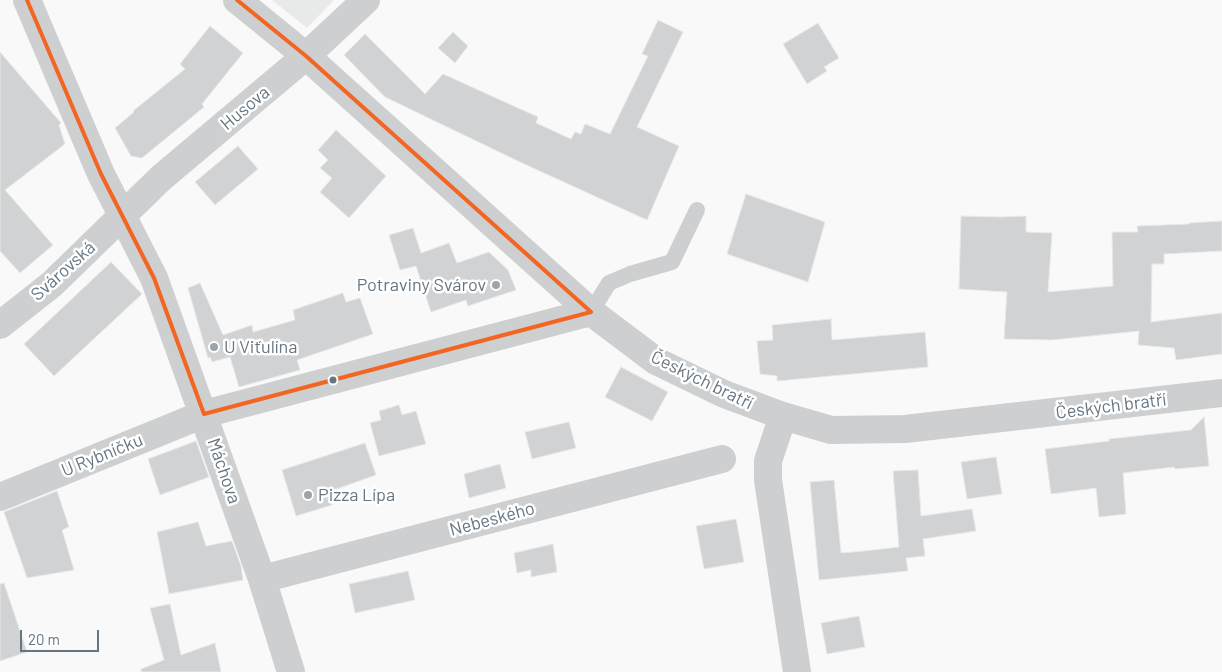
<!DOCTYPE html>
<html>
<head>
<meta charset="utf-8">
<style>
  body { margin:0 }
  #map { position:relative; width:1222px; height:672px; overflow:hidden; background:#f9f9f9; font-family:Barlow,sans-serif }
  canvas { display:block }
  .scale { position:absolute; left:20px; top:630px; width:79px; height:22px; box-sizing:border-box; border:2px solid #657683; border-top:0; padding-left:6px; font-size:15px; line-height:18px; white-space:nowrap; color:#657683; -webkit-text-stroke:4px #fff; paint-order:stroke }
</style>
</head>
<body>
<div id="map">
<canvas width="1222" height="672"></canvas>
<div class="scale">20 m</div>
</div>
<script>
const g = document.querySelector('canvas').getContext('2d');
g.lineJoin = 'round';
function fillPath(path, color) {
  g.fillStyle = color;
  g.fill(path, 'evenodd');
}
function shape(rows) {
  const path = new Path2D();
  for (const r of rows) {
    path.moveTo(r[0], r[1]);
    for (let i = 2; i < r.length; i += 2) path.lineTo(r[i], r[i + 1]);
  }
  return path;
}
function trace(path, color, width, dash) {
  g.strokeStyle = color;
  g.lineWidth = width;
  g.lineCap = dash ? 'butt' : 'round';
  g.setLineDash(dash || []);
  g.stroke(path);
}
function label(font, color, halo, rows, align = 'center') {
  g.font = font + ' Barlow,sans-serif';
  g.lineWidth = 5;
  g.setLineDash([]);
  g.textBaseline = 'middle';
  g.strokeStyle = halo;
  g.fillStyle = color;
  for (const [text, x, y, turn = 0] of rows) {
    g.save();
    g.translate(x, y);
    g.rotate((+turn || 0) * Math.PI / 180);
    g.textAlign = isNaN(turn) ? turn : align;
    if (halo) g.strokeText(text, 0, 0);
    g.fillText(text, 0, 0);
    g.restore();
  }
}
fillPath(shape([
  [272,0,334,0,307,28]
]), '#e8e9e9');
const building = shape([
  [658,20,683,32,637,127,679,146,647,220,520,162,385,97,344,55,365,34,425,94,443,74,538,117,536,123,571,139,575,132,581,134,585,124,610,134,648,56,642,54,658,20],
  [818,23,839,58,824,67,827,71,807,84,783,44,818,23],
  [210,26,243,53,202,104,204,107,142,158,131,156,115,128,134,112,133,111,185,69,180,64,210,26],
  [453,32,468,46,455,63,438,48,453,32],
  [0,52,61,123,59,125,65,144,5,190,53,245,20,273,0,251,0,52],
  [336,130,386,176,349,218,320,192,332,178,320,168,328,160,318,150,336,130],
  [238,146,258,169,215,205,195,182,238,146],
  [746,194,825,222,808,282,727,254,746,194],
  [961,216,1000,217,1026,216,1026,232,1052,233,1048,292,1113,286,1112,232,1138,232,1137,226,1189,224,1189,223,1222,221,1222,251,1164,254,1164,264,1152,264,1151,322,1222,313,1222,354,1176,360,1174,348,1138,345,1139,331,1052,340,1004,339,1007,292,959,289,961,216],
  [413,228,421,253,449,243,457,263,489,252,508,270,516,290,468,306,466,300,431,312,416,266,400,270,389,235,413,228],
  [111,262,142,294,54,376,24,344,111,262],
  [200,283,223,335,252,325,253,332,295,320,293,310,343,293,346,302,360,298,373,334,297,360,300,370,239,387,230,357,212,362,210,357,208,358,188,288,200,283],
  [831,319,832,340,925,332,928,367,777,381,777,376,760,374,757,341,773,340,772,325,831,319],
  [621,367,668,392,652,421,605,397,621,367],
  [399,405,402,415,416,411,426,444,379,456,370,423,381,420,379,411,399,405],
  [1204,417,1209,466,1175,469,1174,467,1123,473,1126,514,1099,517,1096,488,1051,494,1045,449,1109,441,1109,439,1191,430,1204,417],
  [569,422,576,448,532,459,525,432,569,422],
  [196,441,209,477,160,495,148,459,196,441],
  [365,443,376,475,328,492,332,505,296,516,282,470,365,443],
  [996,457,1002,494,967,499,961,462,996,457],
  [500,464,506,488,469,498,464,474,500,464],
  [918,470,921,516,972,509,976,531,923,539,925,556,906,558,908,571,819,580,810,482,834,480,841,553,864,551,899,547,893,471,918,470],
  [57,491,69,527,62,530,74,570,27,578,4,512,57,491],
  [736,519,744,562,704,569,696,526,736,519],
  [198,522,206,546,232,541,241,566,243,580,169,594,157,532,198,522],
  [553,544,557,572,531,577,531,570,517,573,514,553,553,544],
  [408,571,415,600,355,613,349,584,408,571],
  [4,583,27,652,0,661,0,584,4,583],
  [170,604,181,655,215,643,221,672,141,672,141,669,164,660,150,608,170,604],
  [859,616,865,647,827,654,821,623,859,616]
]);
fillPath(building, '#d0d2d3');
trace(building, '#e8e8e8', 1);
trace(shape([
  [591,312,609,283,630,274,672,262,697,210]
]), '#cecfd0', 16);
trace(shape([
  [27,0,101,174,154,278,262,579,291,672],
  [237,0,306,56,591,312,656,361,724,394,783,416,831,430,905,429,1222,393],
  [0,325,52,284,161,178,306,56,366,0],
  [783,416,768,461,768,480,797,672],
  [0,497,204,414,591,312],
  [262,579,722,459]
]), '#cecfd0', 28);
trace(shape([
  [27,0,101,174,154,278,204,414,591,312],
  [237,0,306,56,591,312]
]), '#f26522', 4);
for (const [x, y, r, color] of [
  [496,285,5,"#99a4ac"],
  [214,347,5,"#99a4ac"],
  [333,380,4.5,"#657683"],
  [308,495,5,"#99a4ac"]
]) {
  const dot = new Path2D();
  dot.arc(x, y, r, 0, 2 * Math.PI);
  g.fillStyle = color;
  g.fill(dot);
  trace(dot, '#fff', 2);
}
label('18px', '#657683', '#fff', [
  ["Husova",245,108,-40],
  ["Svárovská",63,271,-42],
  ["Českých bratří",702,380,26],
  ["Českých bratří",1111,406,-7],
  ["U Rybníčku",102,455,-22],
  ["Máchova",224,471,71],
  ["Nebeského",492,519,-15]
]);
label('18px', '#657683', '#fff', [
  ["Potraviny Svárov",486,285,"right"],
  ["U Viťulína",224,347],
  ["Pizza Lípa",318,495]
], 'left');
</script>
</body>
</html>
